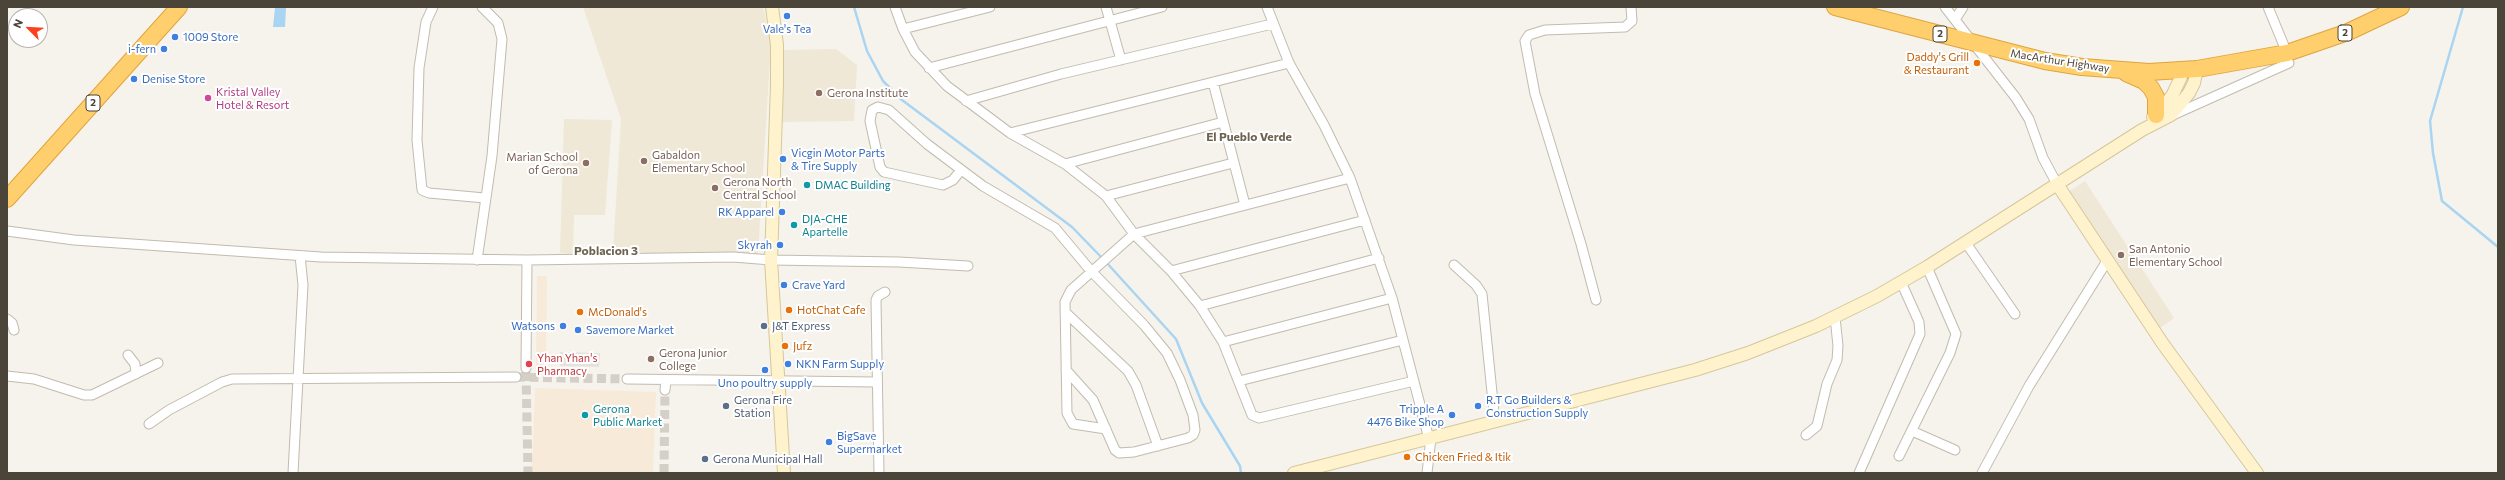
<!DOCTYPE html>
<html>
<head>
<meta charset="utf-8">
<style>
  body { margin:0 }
  #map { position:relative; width:2505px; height:480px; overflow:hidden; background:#f6f3ec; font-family:Commissioner,sans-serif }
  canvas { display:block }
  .frame { position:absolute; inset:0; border:8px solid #4b4439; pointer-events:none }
  .north { position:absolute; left:8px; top:8px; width:40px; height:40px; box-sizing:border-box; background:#fff; border:1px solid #b7b4b0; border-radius:50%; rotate:294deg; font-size:11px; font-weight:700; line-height:16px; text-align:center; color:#4b4439 }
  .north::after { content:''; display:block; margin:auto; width:14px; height:18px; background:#fc3f1d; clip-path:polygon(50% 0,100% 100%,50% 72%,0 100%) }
</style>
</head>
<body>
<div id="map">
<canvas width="2505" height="480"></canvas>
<div class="frame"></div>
<div class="north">N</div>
</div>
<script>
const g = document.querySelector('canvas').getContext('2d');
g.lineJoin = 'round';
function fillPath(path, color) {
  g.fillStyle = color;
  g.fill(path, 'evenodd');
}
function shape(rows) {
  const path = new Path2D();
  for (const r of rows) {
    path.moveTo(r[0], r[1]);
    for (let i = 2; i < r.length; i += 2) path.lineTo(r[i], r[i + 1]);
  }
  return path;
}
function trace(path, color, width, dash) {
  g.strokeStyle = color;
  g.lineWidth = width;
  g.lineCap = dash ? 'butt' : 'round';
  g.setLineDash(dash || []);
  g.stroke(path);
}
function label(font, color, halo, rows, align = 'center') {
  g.font = font + ' Commissioner,sans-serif';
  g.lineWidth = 4;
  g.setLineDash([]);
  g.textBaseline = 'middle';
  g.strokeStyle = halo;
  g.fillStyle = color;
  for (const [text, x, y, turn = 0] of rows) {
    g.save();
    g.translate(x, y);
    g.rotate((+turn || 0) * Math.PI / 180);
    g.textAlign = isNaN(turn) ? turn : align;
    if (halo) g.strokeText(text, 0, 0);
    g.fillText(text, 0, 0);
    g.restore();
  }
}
fillPath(shape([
  [537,276,547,276,546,366,536,366],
  [535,388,656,392,653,473,532,473]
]), '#f7ead8');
fillPath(shape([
  [583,7,763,7,771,43,758,254,664,254,613,251,621,119],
  [836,49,857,65,854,121,783,122,783,50],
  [564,119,612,120,605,215,574,215,573,254,560,253],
  [2085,181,2174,318,2156,331,2068,192]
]), '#efe8d6');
fillPath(shape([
  [560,352,600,353,599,367,560,366]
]), '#e5e3e0');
fillPath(shape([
  [275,8,286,8,285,27,273,27]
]), '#a9d4f2');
trace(shape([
  [854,7,867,51,883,81,902,100,1072,227,1103,259],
  [2463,7,2430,121,2433,153,2442,201,2498,247],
  [1106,262,1176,339,1202,403,1240,466,1241,473]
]), '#a9d4f2', 2.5);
trace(shape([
  [526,372,528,473],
  [516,377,627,379],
  [664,473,665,390]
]), '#d4d0c8', 9, [9, 4.5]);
const street = shape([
  [433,7,426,22,419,68,417,140,422,190,429,193,485,198],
  [895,7,903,29,915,52,947,86,1010,133,1065,164,1106,196,1134,234,1171,271,1200,306,1223,342,1252,415,1259,418,1414,381],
  [1106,7,1121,60],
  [1267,7,1289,63,1324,125,1350,178,1392,298,1429,439],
  [1945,7,2016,98,2029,119,2043,158,2057,184],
  [2268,7,2287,53],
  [1956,18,1963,7],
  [903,29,990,7],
  [929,68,1162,7],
  [1213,82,1245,205],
  [966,101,1061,74,1272,24],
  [2173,115,2289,63],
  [1010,133,1289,63],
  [1065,164,1223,122],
  [961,170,953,180,943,185,884,172,880,167,870,121,872,110,878,107,889,110,927,144,983,186,1055,228,1091,271,1144,325,1167,353,1180,380,1193,415,1195,430,1193,435,1188,438,1134,452,1119,453,1115,450,1093,400,1066,370],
  [1106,196,1233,163],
  [7,231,74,240,321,257,527,260,733,257,771,260,899,262,968,266],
  [1966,243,2015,314],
  [477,260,492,156,502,39,498,23,482,7],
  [1454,265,1476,285,1482,294,1495,422],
  [1171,271,1365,220],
  [1596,300,1581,244,1535,94,1525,41,1529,35,1545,30,1625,27,1632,21,1631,7],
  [1200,306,1379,258],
  [1065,312,1128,371,1136,385,1158,446],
  [7,319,12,323,14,330],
  [1223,342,1392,298],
  [128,355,135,364,136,374],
  [526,368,527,260],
  [7,376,34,379,84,395,92,395,158,363],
  [627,379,876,382],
  [1239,381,1403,340],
  [665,390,666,380],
  [149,424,169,410,222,382,232,379,516,377],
  [1106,429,1073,424,1067,413,1065,302,1071,290,1134,234,1350,178],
  [1912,431,1955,450],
  [1806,435,1817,426,1827,384,1837,360,1838,346,1835,317],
  [1899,456,1950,353,1956,334,1927,267],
  [293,473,303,285,300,256],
  [879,473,876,300,878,296,885,292],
  [1427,473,1431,438],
  [1859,473,1920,334,1919,322,1901,282],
  [1982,473,2029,386,2107,261]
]);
const secondary = shape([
  [772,7,777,45,777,84,771,260,784,473],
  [2153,117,2172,96,2181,77,2180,71],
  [2057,184,2163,344,2257,473],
  [1294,473,1695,370,1748,353,1816,326,1877,296,1927,267,2142,130,2171,115,2189,93,2194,83,2197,69]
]);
const highway = shape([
  [1835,7,2045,61,2082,67,2149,72,2197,69,2287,53,2348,32,2401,7],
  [2126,73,2144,81,2151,88,2156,97,2156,115],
  [7,199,179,7]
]);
trace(street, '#c2bbae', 11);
trace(secondary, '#d6c79b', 14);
trace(highway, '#e0a43c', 18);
trace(street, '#fff', 9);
trace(secondary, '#fff3cd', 12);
trace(highway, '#ffcf6e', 16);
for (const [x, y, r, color] of [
  [787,16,4,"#3f7fe0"],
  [175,37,4,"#3f7fe0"],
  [164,49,4,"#3f7fe0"],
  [1977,63,4,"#e8710a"],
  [134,79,4,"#3f7fe0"],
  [819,93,4,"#8d6e63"],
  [208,98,4,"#d1479c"],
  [783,159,4,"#3f7fe0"],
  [644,161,4,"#8d6e63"],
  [586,163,4,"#8d6e63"],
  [807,185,4,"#0f9aa8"],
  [715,188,4,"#8d6e63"],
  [782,212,4,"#3f7fe0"],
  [794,225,4,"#0f9aa8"],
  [780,245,4,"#3f7fe0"],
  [2121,255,4,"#8d6e63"],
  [784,285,4,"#3f7fe0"],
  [789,310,4,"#e8710a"],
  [580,312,4,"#e8710a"],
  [563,326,4,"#3f7fe0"],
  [764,326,4,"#5c6f8a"],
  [578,330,4,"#3f7fe0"],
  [785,346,4,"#e8710a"],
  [651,359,4,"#8d6e63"],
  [529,364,4,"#e0444e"],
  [788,364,4,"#3f7fe0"],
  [765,370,4,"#3f7fe0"],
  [726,406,4,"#5c6f8a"],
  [1478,406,4,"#3f7fe0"],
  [585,415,4,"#0f9aa8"],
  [1452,415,4,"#3f7fe0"],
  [829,442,4,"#3f7fe0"],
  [1407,457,4,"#e8710a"],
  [705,459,4,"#5c6f8a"]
]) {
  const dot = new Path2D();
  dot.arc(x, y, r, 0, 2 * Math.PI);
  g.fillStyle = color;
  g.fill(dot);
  trace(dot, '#fff', 1.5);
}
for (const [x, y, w] of [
  [2345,33,14],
  [1940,34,14],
  [93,103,14]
]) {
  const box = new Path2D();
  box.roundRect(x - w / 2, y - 8, w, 16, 3);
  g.fillStyle = '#fff';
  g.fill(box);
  trace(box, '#4b4439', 1);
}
label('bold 10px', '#4b4439', null, [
  ["2",2345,33],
  ["2",1940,34],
  ["2",93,103]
]);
label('11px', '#366cbe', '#fff', [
  ["Vale's Tea",787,29,"center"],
  ["1009 Store",183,37],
  ["i-fern",156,49,"right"],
  ["Denise Store",142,79],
  ["Vicgin Motor Parts",791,153],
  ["& Tire Supply",791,166],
  ["RK Apparel",774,212,"right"],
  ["Skyrah",772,245,"right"],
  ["Crave Yard",792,285],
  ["Watsons",555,326,"right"],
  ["Savemore Market",586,330],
  ["NKN Farm Supply",796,364],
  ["Uno poultry supply",765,383,"center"],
  ["R.T Go Builders &",1486,400],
  ["Construction Supply",1486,413],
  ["Tripple A",1444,409,"right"],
  ["4476 Bike Shop",1444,422,"right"],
  ["BigSave",837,436],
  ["Supermarket",837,449]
], 'left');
label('11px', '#c56008', '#fff', [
  ["Daddy's Grill",1969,57,"right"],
  ["& Restaurant",1969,70,"right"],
  ["HotChat Cafe",797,310],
  ["McDonald's",588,312],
  ["Jufz",793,346],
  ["Chicken Fried & Itik",1415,457]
], 'left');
label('11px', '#4b4439', '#fff', [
  ["MacArthur Highway",2060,61,9]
]);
label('11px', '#b23c85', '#fff', [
  ["Kristal Valley",216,92],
  ["Hotel & Resort",216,105]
], 'left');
label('11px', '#785e54', '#fff', [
  ["Gerona Institute",827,93],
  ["Gabaldon",652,155],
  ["Elementary School",652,168],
  ["Marian School",578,157,"right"],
  ["of Gerona",578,170,"right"],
  ["Gerona North",723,182],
  ["Central School",723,195],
  ["San Antonio",2129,249],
  ["Elementary School",2129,262],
  ["Gerona Junior",659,353],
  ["College",659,366]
], 'left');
label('11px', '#0d838f', '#fff', [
  ["DMAC Building",815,185],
  ["DJA-CHE",802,219],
  ["Apartelle",802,232],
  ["Gerona",593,409],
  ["Public Market",593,422]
], 'left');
label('11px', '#4e5e75', '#fff', [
  ["J&T Express",772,326],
  ["Gerona Fire",734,400],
  ["Station",734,413],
  ["Gerona Municipal Hall",713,459]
], 'left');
label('11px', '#be3a42', '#fff', [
  ["Yhan Yhan's",537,358],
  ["Pharmacy",537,371]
], 'left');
label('bold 12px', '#6e6250', '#fff', [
  ["El Pueblo Verde",1249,137],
  ["Poblacion 3",606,251]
]);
</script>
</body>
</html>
